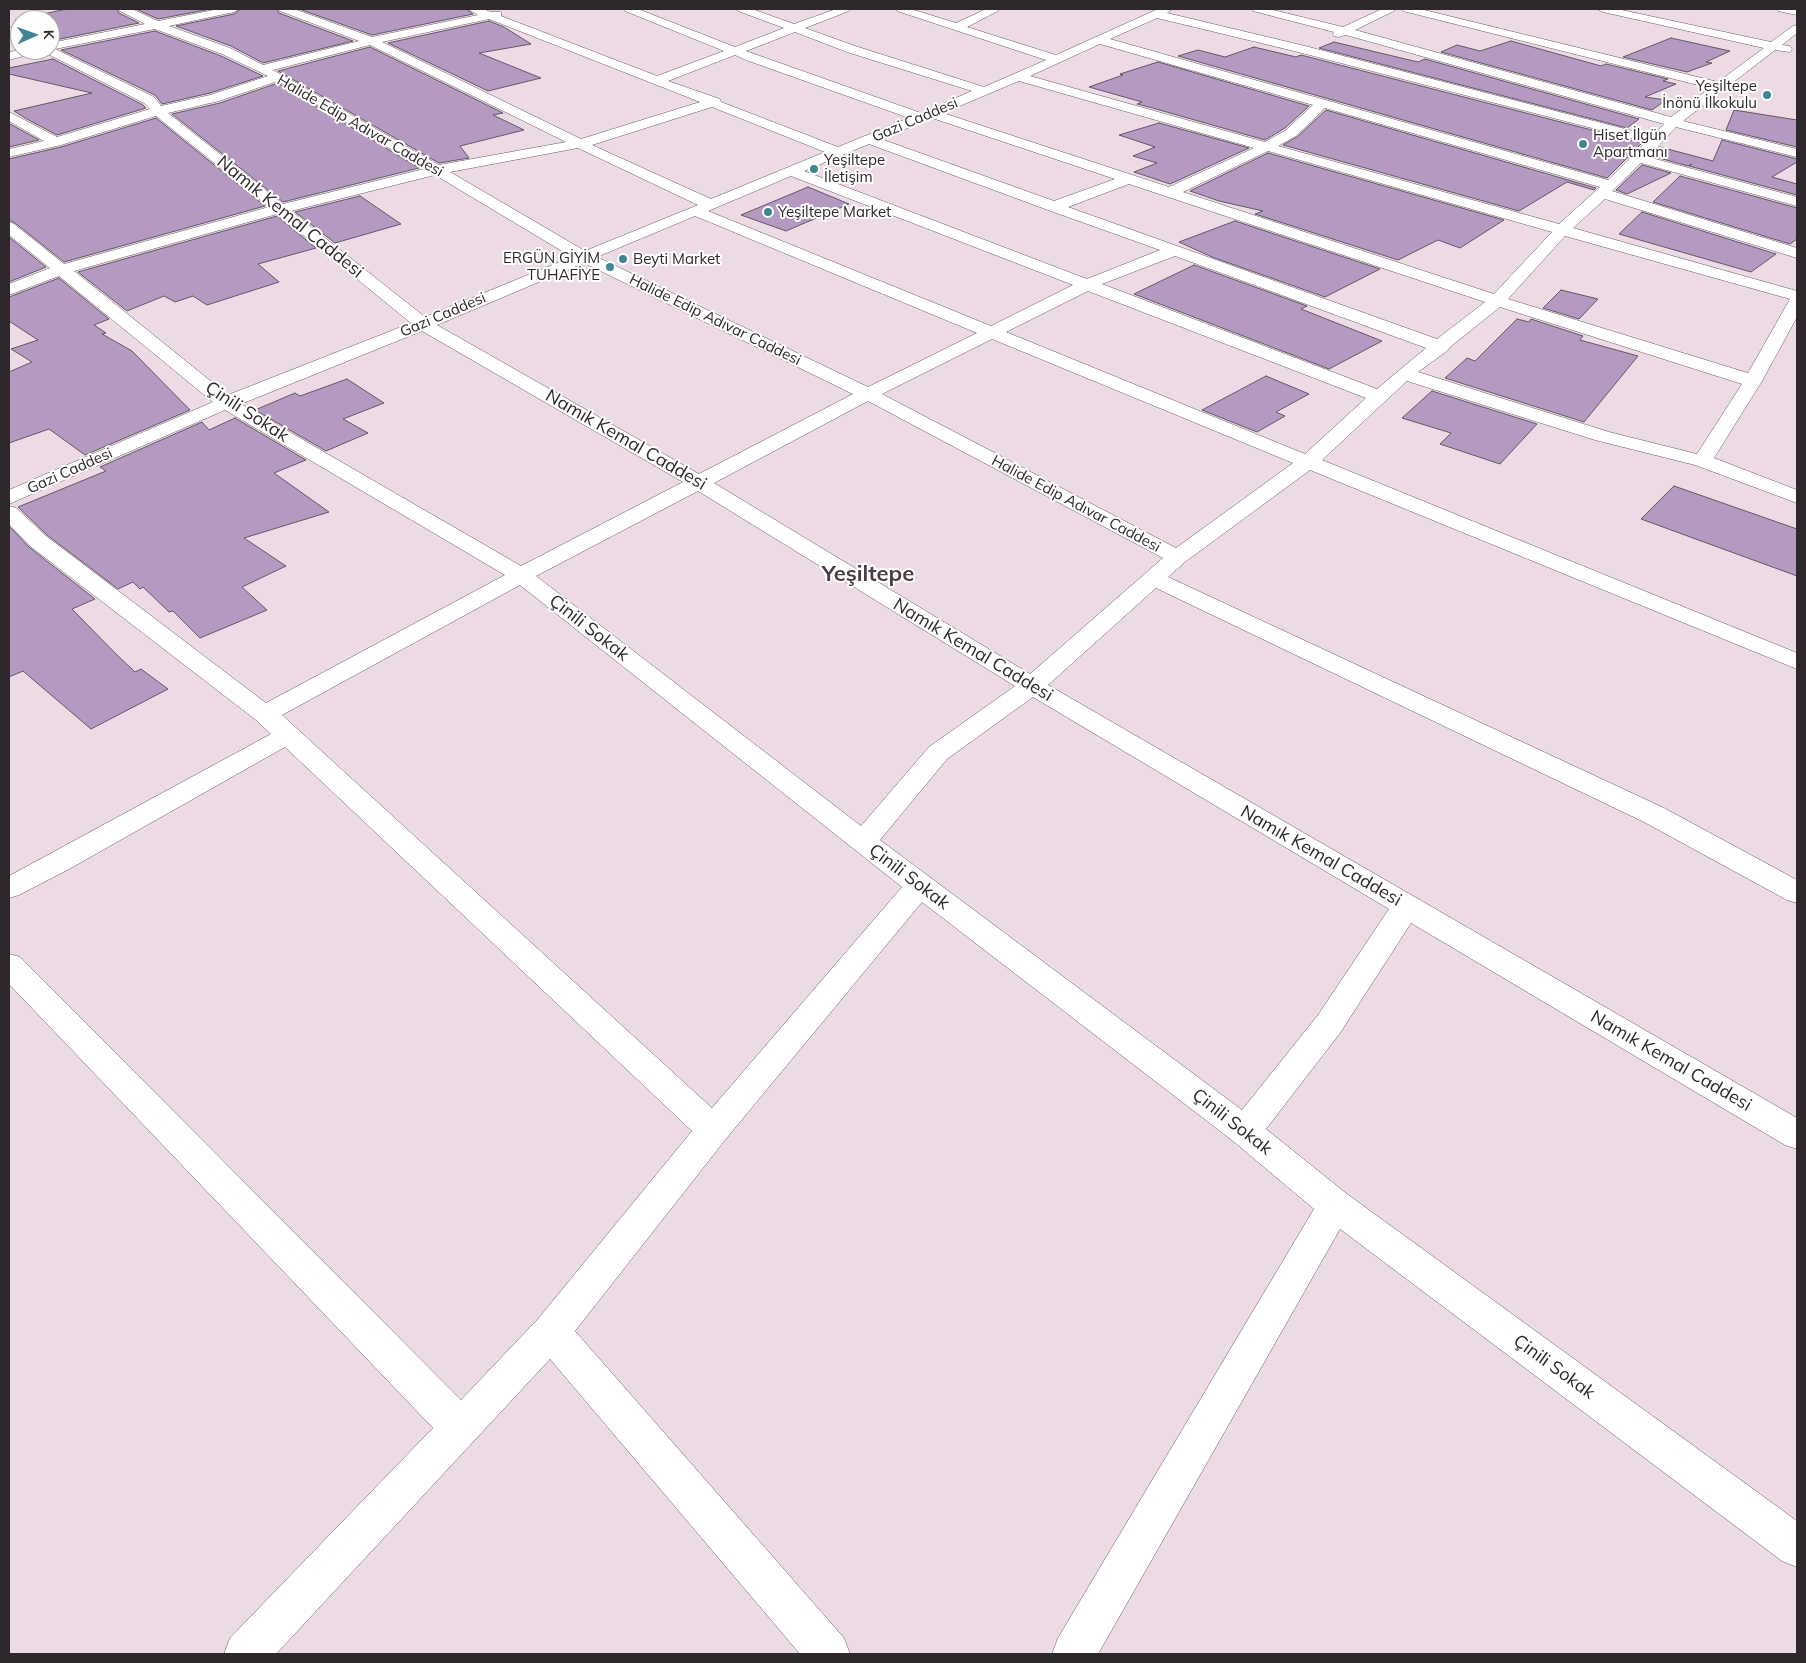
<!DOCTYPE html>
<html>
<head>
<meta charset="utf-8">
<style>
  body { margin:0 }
  #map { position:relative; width:1806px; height:1663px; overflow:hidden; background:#ecdae5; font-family:Mulish,sans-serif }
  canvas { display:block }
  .frame { position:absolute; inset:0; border:10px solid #2e272b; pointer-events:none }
  .north { position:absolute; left:10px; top:10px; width:50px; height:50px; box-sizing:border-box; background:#fff; border:1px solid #aba9aa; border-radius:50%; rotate:88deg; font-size:14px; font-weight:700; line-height:20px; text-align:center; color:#2e272b }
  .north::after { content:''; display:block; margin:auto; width:18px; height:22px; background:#408593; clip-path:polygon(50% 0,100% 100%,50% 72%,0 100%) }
</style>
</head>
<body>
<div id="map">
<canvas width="1806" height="1663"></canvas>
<div class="frame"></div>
<div class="north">K</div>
</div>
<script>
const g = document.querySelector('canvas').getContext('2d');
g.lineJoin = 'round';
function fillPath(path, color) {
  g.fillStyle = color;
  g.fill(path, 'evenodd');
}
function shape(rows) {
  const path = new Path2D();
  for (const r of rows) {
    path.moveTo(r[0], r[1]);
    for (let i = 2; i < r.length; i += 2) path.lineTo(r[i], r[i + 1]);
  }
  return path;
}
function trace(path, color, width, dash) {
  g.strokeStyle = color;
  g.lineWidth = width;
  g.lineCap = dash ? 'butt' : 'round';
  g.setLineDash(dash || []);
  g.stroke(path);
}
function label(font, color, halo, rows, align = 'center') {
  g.font = font + ' Mulish,sans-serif';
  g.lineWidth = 4;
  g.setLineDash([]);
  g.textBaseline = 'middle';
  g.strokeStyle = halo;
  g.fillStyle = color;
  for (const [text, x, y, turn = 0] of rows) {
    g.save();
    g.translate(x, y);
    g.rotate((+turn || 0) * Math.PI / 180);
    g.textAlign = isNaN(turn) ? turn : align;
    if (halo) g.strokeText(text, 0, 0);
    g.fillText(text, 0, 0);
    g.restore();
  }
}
const building = shape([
  [67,9,117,9,119,13,139,23,55,40,50,38,50,20,20,20,20,22,15,20,67,9],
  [136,9,211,9,158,19,136,9],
  [241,9,277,9,279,13,353,41,263,63,231,46,176,26,234,14,241,9],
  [299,9,466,9,473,14,372,35,299,9],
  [489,21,504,27,531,44,479,53,541,78,488,91,388,43,489,21],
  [155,31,221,56,263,76,210,93,162,104,155,95,61,50,155,31],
  [1671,38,1730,51,1706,62,1712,63,1687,72,1623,57,1671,38],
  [1511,41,1601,66,1606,64,1668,79,1663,81,1676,84,1645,97,1666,100,1652,110,1441,52,1457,45,1480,51,1511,41],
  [1334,42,1418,62,1425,59,1639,119,1627,128,1319,48,1334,42],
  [370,47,503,113,493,115,524,130,460,146,469,158,439,163,278,71,370,47],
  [1254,47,1296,57,1301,55,1642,143,1607,178,1178,56,1198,50,1225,57,1254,47],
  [53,59,143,105,146,108,57,135,25,118,14,111,92,93,9,74,9,68,53,59],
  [1158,62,1309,106,1285,128,1265,140,1149,107,1137,104,1142,102,1089,87,1123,75,1120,74,1158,62],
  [278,83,419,168,283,202,172,114,220,103,278,83],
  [1326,110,1596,188,1594,190,1567,182,1519,211,1283,145,1297,137,1326,110],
  [1734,110,1797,120,1797,147,1726,130,1734,110],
  [156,118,265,206,64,262,15,223,9,220,9,159,61,147,156,118],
  [1159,123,1249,148,1170,184,1134,172,1157,163,1133,156,1155,147,1119,135,1159,123],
  [9,124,10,124,39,140,9,147,9,124],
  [1722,140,1797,159,1797,162,1772,177,1797,184,1797,195,1689,166,1692,164,1688,166,1652,156,1660,147,1713,161,1722,140],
  [1268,153,1504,220,1460,248,1438,240,1398,260,1255,214,1263,211,1219,201,1190,191,1268,153],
  [1642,165,1671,173,1627,194,1616,190,1642,165],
  [1680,176,1797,208,1797,239,1790,244,1653,202,1680,176],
  [808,187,849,204,786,231,741,215,808,187],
  [360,196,401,224,335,243,295,212,360,196],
  [1642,212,1776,254,1751,272,1619,234,1642,212],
  [277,216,316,248,258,264,279,282,207,305,193,296,175,302,164,296,127,311,78,272,277,216],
  [1235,221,1380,269,1325,297,1212,257,1179,242,1235,221],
  [9,237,46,267,9,282,9,237],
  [1194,265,1307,306,1301,309,1382,341,1329,369,1134,294,1194,265],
  [59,278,109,319,94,325,106,333,102,334,132,351,190,410,85,455,49,429,9,443,9,372,32,362,11,349,38,340,9,321,9,297,59,278],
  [1561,290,1598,299,1579,319,1543,308,1561,290],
  [1517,319,1529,322,1531,319,1583,336,1580,340,1638,356,1584,422,1445,378,1467,358,1475,361,1517,319],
  [1266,376,1309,394,1276,412,1285,416,1257,432,1202,410,1266,376],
  [347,379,384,403,343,419,368,433,326,451,255,410,295,393,300,396,347,379],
  [1432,391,1537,424,1500,464,1440,444,1451,433,1402,418,1432,391],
  [235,418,306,460,274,473,329,512,244,538,286,566,242,587,267,610,200,638,173,611,169,612,143,587,140,589,133,582,118,589,47,535,18,507,106,471,100,467,202,422,209,430,235,418],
  [1674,486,1797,529,1797,576,1641,519,1674,486],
  [9,526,29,547,95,599,72,609,116,654,135,672,141,669,168,689,91,729,23,671,9,677,9,526]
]);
fillPath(building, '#b499c0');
trace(building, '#615865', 1);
const minor = shape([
  [119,9,132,9,158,21,219,9,239,9,234,12,169,26,230,48,263,65,359,41,280,11,279,9,294,9,372,37,478,15,468,9,483,9,491,12,501,12,501,16,657,76,724,51,625,11,624,9,638,9,735,47,784,28,738,11,737,9,752,9,794,24,836,9,850,9,849,11,805,28,855,46,984,87,1046,60,897,11,896,9,911,9,956,23,986,9,999,9,998,11,967,27,1056,55,1158,9,1172,9,1167,13,1305,46,1652,136,1664,124,1346,35,1338,37,1334,36,1332,34,1334,32,1253,11,1251,9,1269,9,1343,27,1382,9,1395,9,1394,11,1355,30,1671,117,1710,88,1403,11,1401,9,1420,9,1718,82,1764,48,1603,12,1597,9,1617,9,1771,42,1793,26,1797,25,1797,33,1782,45,1790,46,1792,49,1790,52,1775,50,1683,121,1797,149,1797,157,1676,127,1648,157,1797,197,1797,206,1641,163,1612,191,1797,248,1797,258,1605,199,1573,228,1797,291,1797,317,1762,381,1714,458,1797,490,1797,503,1695,465,1595,440,1407,381,1322,460,1797,653,1797,669,1310,470,1185,562,1168,577,1664,808,1797,880,1797,903,1787,900,1644,822,1156,588,1048,685,1797,1118,1797,1149,1785,1145,1411,923,1340,1033,1266,1129,1347,1194,1797,1521,1797,1567,1782,1561,1340,1229,1098,1654,1052,1654,1058,1638,1314,1209,1233,1141,922,902,725,1140,575,1331,844,1638,850,1654,800,1654,550,1359,276,1654,224,1654,230,1638,433,1428,9,984,9,954,20,957,461,1400,538,1319,692,1131,285,747,71,868,19,895,9,898,9,876,271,734,256,720,30,546,9,524,9,506,16,508,46,536,266,703,505,575,225,410,9,504,9,490,213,402,59,276,9,295,9,284,50,268,9,235,9,222,14,224,64,264,269,207,156,116,61,145,9,157,9,149,44,141,9,121,9,112,57,137,150,109,144,103,42,51,9,60,9,52,20,50,50,50,50,43,145,24,120,11,119,9],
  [1157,18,1298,52,1646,142,1608,180,1110,39,1157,18],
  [489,19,700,102,581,139,382,42,489,19],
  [155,29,222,54,268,76,210,95,161,106,154,97,55,49,155,29],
  [795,32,847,52,972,91,921,113,746,51,795,32],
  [1100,44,1313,105,1286,130,1265,142,1030,76,1100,44],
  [370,45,566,142,439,165,273,70,370,45],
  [735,55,746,60,909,118,838,147,721,102,720,99,668,81,735,55],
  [278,81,424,169,283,204,168,113,219,101,278,81],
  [1019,81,1254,148,1169,187,943,113,1019,81],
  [712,107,825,152,711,199,592,145,712,107],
  [1325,108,1600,187,1559,224,1278,146,1296,136,1325,108],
  [932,118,1115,179,1054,201,881,139,932,118],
  [869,144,1048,210,1160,250,1087,279,804,171,869,144],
  [578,148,698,205,585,251,450,172,578,148],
  [1268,151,1552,232,1494,294,1183,192,1268,151],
  [435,175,572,257,425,317,291,211,435,175],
  [791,176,1073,285,991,326,708,211,791,176],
  [1129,184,1485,302,1437,339,1068,207,1129,184],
  [277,214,411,323,228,395,74,271,277,214],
  [695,216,977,333,868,387,597,257,695,216],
  [1565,236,1790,299,1748,373,1508,299,1565,236],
  [1175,256,1426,348,1377,389,1102,284,1175,256],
  [584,263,853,394,699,474,437,325,584,263],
  [1088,291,1366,398,1305,454,1006,332,1088,291],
  [1500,307,1742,384,1697,454,1609,432,1418,372,1447,351,1450,347,1500,307],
  [422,331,683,482,521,566,241,404,422,331],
  [992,339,1293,463,1176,548,882,394,992,339],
  [868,401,1163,558,1030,674,714,483,868,401],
  [698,491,1015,686,929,747,861,826,536,576,698,491],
  [520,585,902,887,712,1108,282,715,520,585],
  [1033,697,1389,909,1318,1015,1242,1110,880,840,947,759,1033,697],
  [1776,9,1797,9,1797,15,1778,11,1776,9],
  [9,27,20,31,20,39,9,35,9,27]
]);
trace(minor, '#685962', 1);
fillPath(minor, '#fff');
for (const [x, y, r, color] of [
  [1767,95,5,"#408593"],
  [1583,144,5,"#408593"],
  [814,169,5,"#408593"],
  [768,212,5,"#408593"],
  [623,259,5,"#408593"],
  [610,267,5,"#408593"]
]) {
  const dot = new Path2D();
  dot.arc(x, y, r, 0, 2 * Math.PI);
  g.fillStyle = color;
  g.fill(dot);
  trace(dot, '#fff', 2);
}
label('15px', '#2e272b', '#fff', [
  ["Yeşiltepe",1757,86,"right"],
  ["İnönü İlkokulu",1757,103,"right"],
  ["Hiset İlgün",1593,135],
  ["Apartmanı",1593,152],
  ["Yeşiltepe",824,160],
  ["İletişim",824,177],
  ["Yeşiltepe Market",778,212],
  ["ERGÜN GİYİM",600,258,"right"],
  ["TUHAFİYE",600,275,"right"],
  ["Beyti Market",633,259]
], 'left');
label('15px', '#2e272b', '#fff', [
  ["Gazi Caddesi",915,120,-23],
  ["Halide Edip Adıvar Caddesi",360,126,30],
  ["Gazi Caddesi",443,315,-23],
  ["Halide Edip Adıvar Caddesi",715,320,26],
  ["Gazi Caddesi",70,471,-24],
  ["Halide Edip Adıvar Caddesi",1076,504,28]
]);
label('18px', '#2e272b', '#fff', [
  ["Namık Kemal Caddesi",290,217,39],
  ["Çinili Sokak",247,412,33],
  ["Namık Kemal Caddesi",626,440,30],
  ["Çinili Sokak",589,628,38],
  ["Namık Kemal Caddesi",973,650,31],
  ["Namık Kemal Caddesi",1321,856,30],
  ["Çinili Sokak",909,877,37],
  ["Namık Kemal Caddesi",1671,1061,30],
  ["Çinili Sokak",1232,1122,38],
  ["Çinili Sokak",1554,1367,36]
]);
label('bold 22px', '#4a3c44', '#fff', [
  ["Yeşiltepe",868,574]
]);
</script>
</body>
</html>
